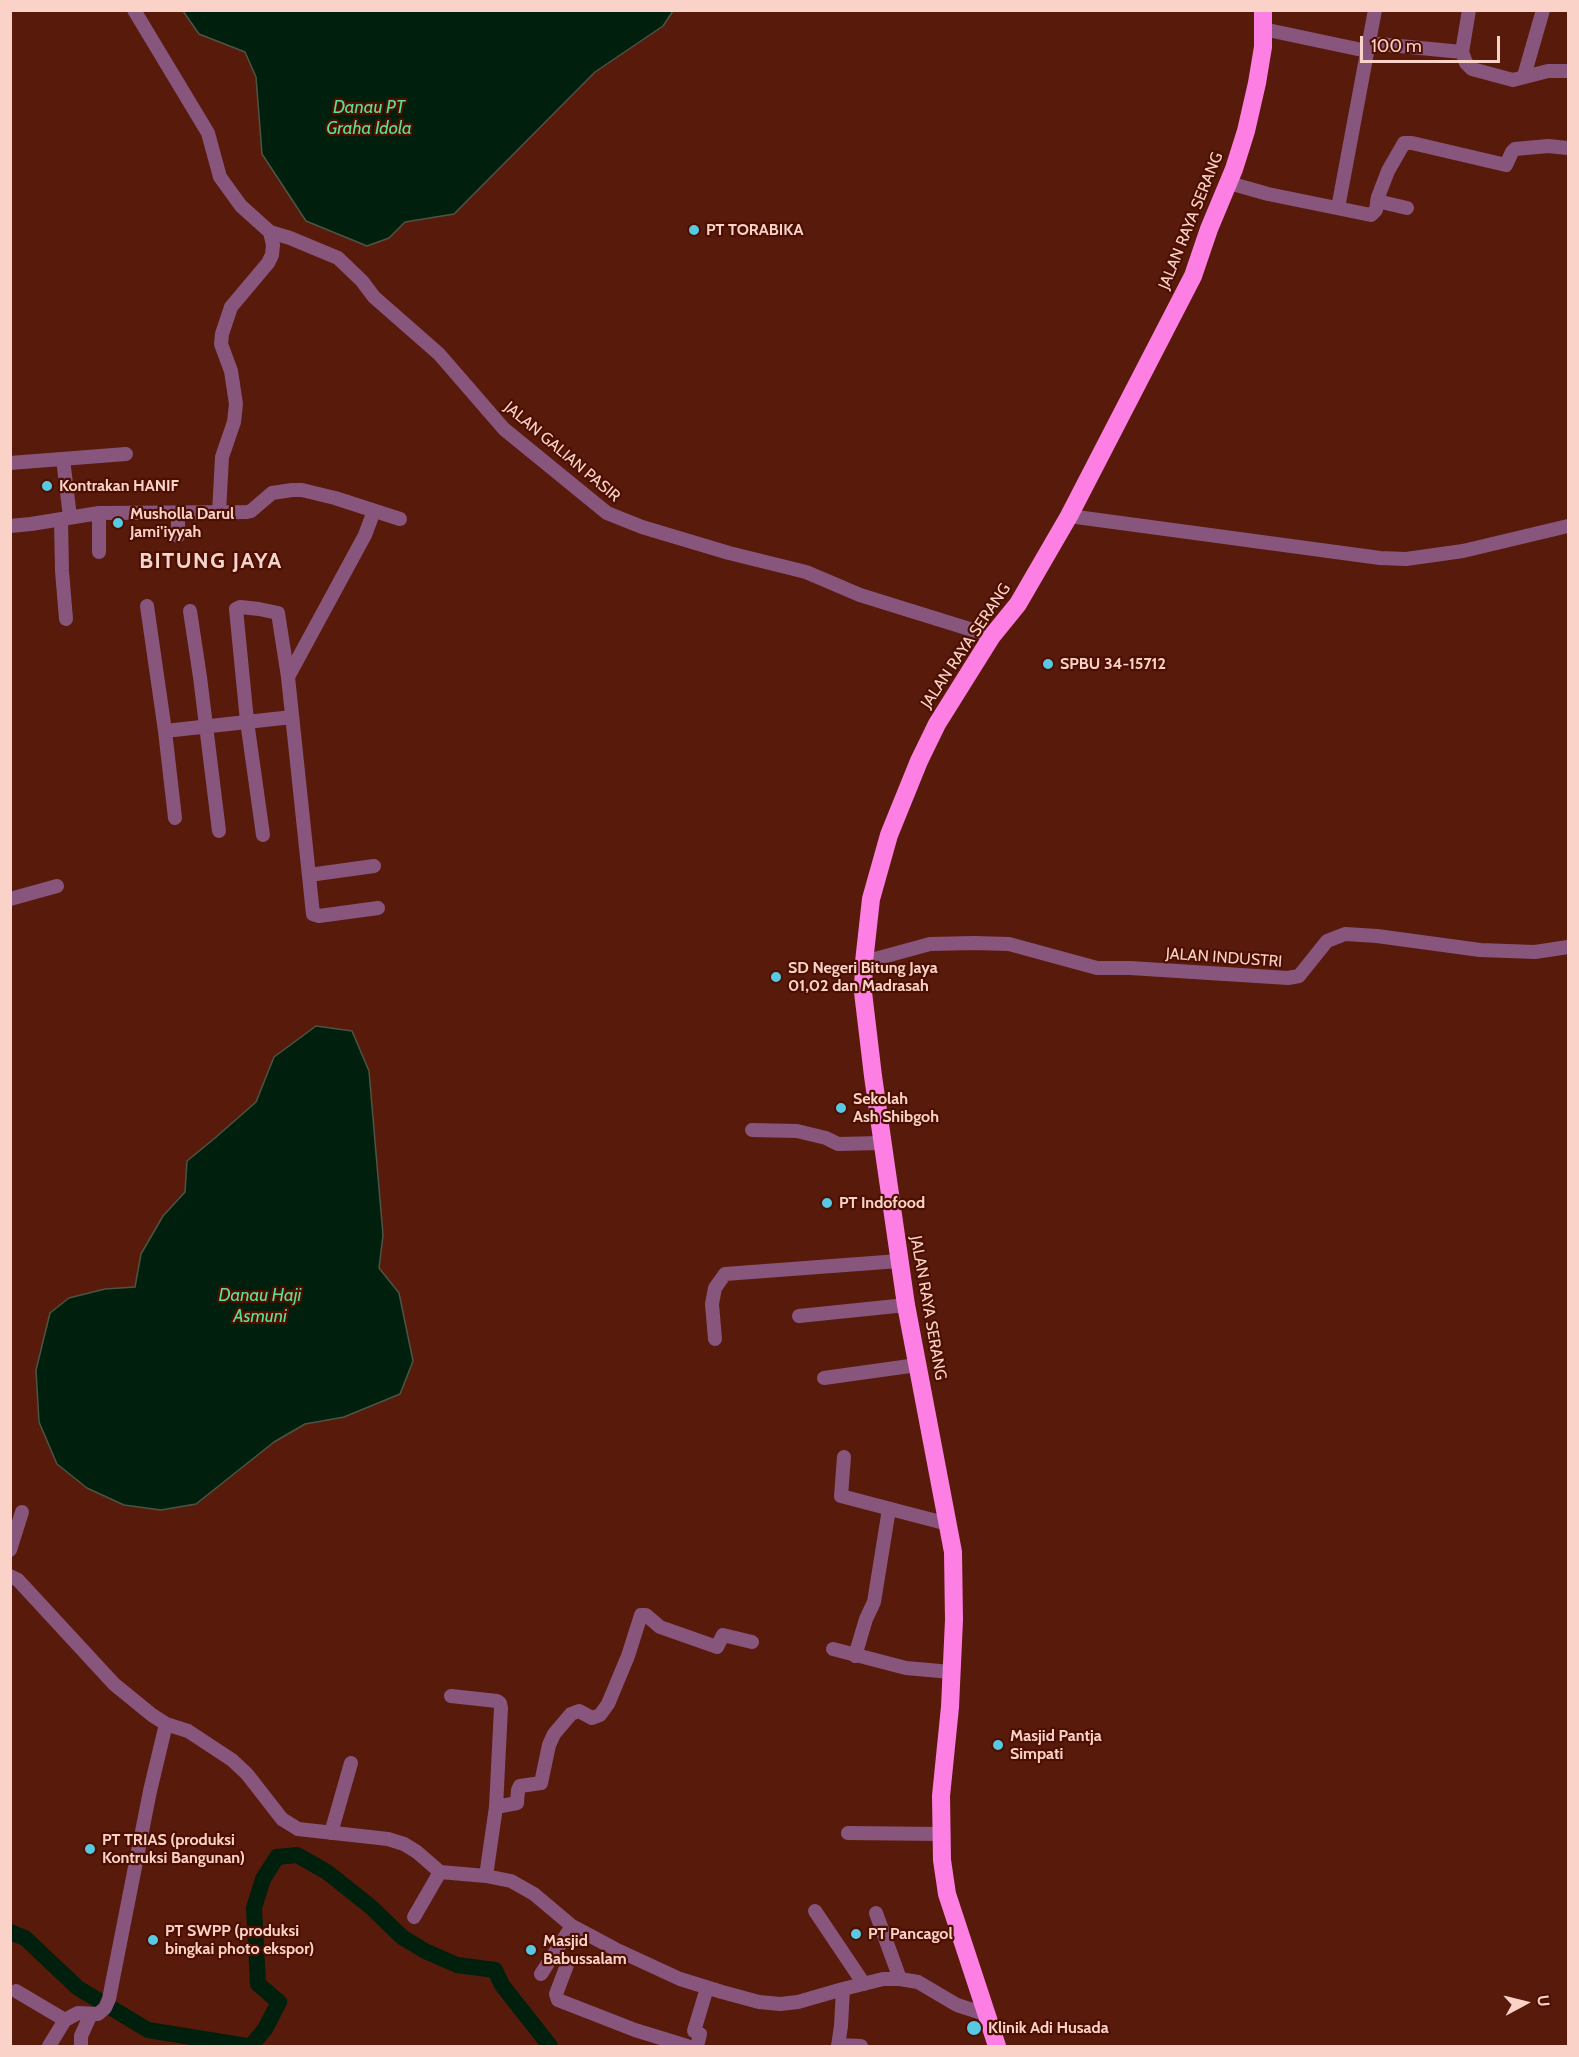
<!DOCTYPE html>
<html>
<head>
<meta charset="utf-8">
<style>
  body { margin:0 }
  #map { position:relative; width:1579px; height:2057px; overflow:hidden; background:#581b0b; font-family:Cabin,sans-serif }
  canvas { display:block }
  .frame { position:absolute; inset:0; border:12px solid #fad2c8; pointer-events:none }
  .north { position:absolute; left:1495px; top:1973px; width:60px; height:60px; -webkit-text-stroke:4px #4c0f01; paint-order:stroke; rotate:83deg; font-size:16px; font-weight:700; line-height:24px; text-align:center; color:#fad2c8 }
  .north::after { content:''; display:block; margin:auto; width:21px; height:27px; background:#fad2c8; clip-path:polygon(50% 0,100% 100%,50% 72%,0 100%) }
  .scale { position:absolute; left:1360px; top:36px; width:140px; height:27px; box-sizing:border-box; border:3px solid #fad2c8; border-top:0; padding-left:8px; font-size:18px; line-height:21px; white-space:nowrap; color:#fad2c8; -webkit-text-stroke:4px #4c0f01; paint-order:stroke }
</style>
</head>
<body>
<div id="map">
<canvas width="1579" height="2057"></canvas>
<div class="frame"></div>
<div class="north">U</div>
<div class="scale">100 m</div>
</div>
<script>
const g = document.querySelector('canvas').getContext('2d');
g.lineJoin = 'round';
function fillPath(path, color) {
  g.fillStyle = color;
  g.fill(path, 'evenodd');
}
function shape(rows) {
  const path = new Path2D();
  for (const r of rows) {
    path.moveTo(r[0], r[1]);
    for (let i = 2; i < r.length; i += 2) path.lineTo(r[i], r[i + 1]);
  }
  return path;
}
function trace(path, color, width, dash) {
  g.strokeStyle = color;
  g.lineWidth = width;
  g.lineCap = dash ? 'butt' : 'round';
  g.setLineDash(dash || []);
  g.stroke(path);
}
function label(font, color, halo, rows, align = 'center') {
  g.font = font + ' Cabin,sans-serif';
  g.lineWidth = 4.5;
  g.setLineDash([]);
  g.textBaseline = 'middle';
  g.strokeStyle = halo;
  g.fillStyle = color;
  for (const [text, x, y, turn = 0] of rows) {
    g.save();
    g.translate(x, y);
    g.rotate((+turn || 0) * Math.PI / 180);
    g.textAlign = isNaN(turn) ? turn : align;
    if (halo) g.strokeText(text, 0, 0);
    g.fillText(text, 0, 0);
    g.restore();
  }
}
const water = shape([
  [183,11,673,11,663,26,595,72,454,214,405,222,389,238,367,246,306,221,262,154,256,77,245,52,199,34,183,11],
  [316,1026,352,1031,369,1071,383,1235,379,1268,399,1293,413,1361,400,1394,344,1417,305,1424,274,1442,196,1504,161,1510,124,1505,87,1488,57,1464,39,1422,36,1370,50,1313,69,1298,105,1289,135,1287,141,1254,163,1216,185,1192,187,1161,215,1138,256,1102,274,1057,316,1026]
]);
fillPath(water, '#001f0d');
trace(water, '#4b5545', 1.5);
trace(shape([
  [10,1932,25,1938,78,1988,148,2030,247,2046],
  [251,2046,265,2029,279,2002,258,1984,254,1908,263,1879,277,1857,297,1855,327,1872,371,1907,402,1937,425,1951,457,1965,495,1970,502,1985,550,2046]
]), '#001f0d', 16);
trace(shape([
  [134,10,208,133,220,177,241,206,270,232,273,245,272,255,268,263,231,307,222,334,221,344,231,371,236,404,234,422,222,457,219,513],
  [1469,10,1462,52,1466,63,1472,69,1513,80,1548,71,1568,71],
  [1263,29,1367,51],
  [1368,43,1462,52],
  [1524,76,1543,10],
  [1229,183,1268,194,1371,215,1376,210,1378,197,1388,171,1404,143,1412,143,1506,165,1512,152,1515,149,1548,146,1568,148],
  [1377,201,1407,208],
  [1338,208,1375,10],
  [270,232,290,238,338,258,362,281,374,297,439,354,504,429,607,513,642,527,729,553,806,572,860,595,992,636],
  [63,459,70,517],
  [10,463,126,454],
  [374,511,365,535,288,677,313,914,319,916,378,908],
  [99,513,99,552],
  [178,513,178,536],
  [1069,516,1380,558,1406,559,1463,551,1568,526],
  [61,519,62,571,66,619],
  [10,526,31,524,99,513,247,512,251,511,272,493,292,490,302,490,335,498,400,519],
  [147,606,165,731,175,818],
  [190,611,200,677,219,831],
  [165,731,292,717],
  [263,835,247,721,236,609,240,607,259,609,278,613,288,677],
  [309,875,374,866],
  [10,899,57,886],
  [864,962,930,944,974,943,1009,944,1097,968,1130,968,1288,978,1299,976,1327,941,1345,934,1377,936,1480,950,1535,952,1568,947],
  [752,1130,797,1131,826,1138,838,1144,881,1143],
  [799,1316,906,1305],
  [715,1339,712,1304,715,1288,725,1274,899,1261],
  [824,1378,917,1365],
  [844,1457,841,1496,948,1524],
  [10,1550,22,1512],
  [10,1576,18,1580,114,1684,152,1715,166,1724,188,1731,232,1760,247,1774,282,1819,298,1829,388,1839,404,1844,417,1852,440,1872,486,1876,511,1881,534,1894,572,1926,615,1949,680,1979,722,1992,759,2002,780,2004,798,2002,843,1989,883,1979,900,1979,918,1982,957,2005,988,2015],
  [833,1649,906,1668,951,1672],
  [855,1656,866,1619,874,1602,889,1509],
  [451,1696,497,1701,500,1703,501,1708,496,1807,486,1876],
  [496,1807,517,1803,518,1790,520,1786,541,1783,549,1745,554,1734,571,1714,579,1711,592,1718,600,1715,608,1704,628,1656,641,1615,646,1615,660,1627,717,1647,723,1635,752,1642],
  [331,1833,351,1763],
  [848,1833,941,1834],
  [815,1911,864,1984],
  [876,1913,900,1979],
  [414,1917,440,1872],
  [554,1955,566,1962,567,1965,556,1994,558,2000,635,2030,687,2046],
  [541,1974,572,1926],
  [16,1991,65,2020],
  [838,2045,861,2046],
  [49,2046,65,2020,78,2013,98,2014,105,2008,109,1999,150,1791,166,1724],
  [81,2046,81,2036,91,2014],
  [697,2046,700,2034,694,2031,707,1988],
  [838,2046,841,2026,843,1989]
]), '#88557d', 14);
trace(shape([
  [997,2046,947,1894,942,1860,941,1796,950,1707,954,1620,953,1552,906,1305,873,1076,863,992,864,962,871,899,889,835,919,761,937,724,992,636,1018,604,1069,516,1193,276,1209,229,1234,169,1246,131,1257,83,1263,47,1263,10]
]), '#fd7fe3', 18);
for (const [x, y, r, color] of [
  [694,230,6,"#58c9e3"],
  [47,486,6,"#58c9e3"],
  [118,523,6,"#58c9e3"],
  [1048,664,6,"#58c9e3"],
  [776,977,6,"#58c9e3"],
  [841,1108,6,"#58c9e3"],
  [827,1203,6,"#58c9e3"],
  [998,1745,6,"#58c9e3"],
  [90,1849,6,"#58c9e3"],
  [856,1934,6,"#58c9e3"],
  [153,1940,6,"#58c9e3"],
  [531,1950,6,"#58c9e3"],
  [974,2028,8,"#58c9e3"]
]) {
  const dot = new Path2D();
  dot.arc(x, y, r, 0, 2 * Math.PI);
  g.fillStyle = color;
  g.fill(dot);
  trace(dot, '#4c0f01', 2);
}
label('16px', '#fad2c8', '#4c0f01', [
  ["JALAN RAYA SERANG",1191,221,-68],
  ["JALAN GALIAN PASIR",562,452,40],
  ["JALAN RAYA SERANG",966,646,-56],
  ["JALAN INDUSTRI",1224,958,4],
  ["JALAN RAYA SERANG",928,1308,80]
]);
label('bold 16px', '#fad2c8', '#4c0f01', [
  ["PT TORABIKA",706,230],
  ["Kontrakan HANIF",59,486],
  ["Musholla Darul",130,514],
  ["Jami'iyyah",130,532],
  ["SPBU 34-15712",1060,664],
  ["SD Negeri Bitung Jaya",788,968],
  ["01,02 dan Madrasah",788,986],
  ["Sekolah",853,1099],
  ["Ash Shibgoh",853,1117],
  ["PT Indofood",839,1203],
  ["Masjid Pantja",1010,1736],
  ["Simpati",1010,1754],
  ["PT TRIAS (produksi",102,1840],
  ["Kontruksi Bangunan)",102,1858],
  ["PT SWPP (produksi",165,1931],
  ["bingkai photo ekspor)",165,1949],
  ["PT Pancagol",868,1934],
  ["Masjid",543,1941],
  ["Babussalam",543,1959],
  ["Klinik Adi Husada",988,2028]
], 'left');
label('italic 18px', '#59e195', '#4c0f01', [
  ["Danau PT",369,108],
  ["Graha Idola",369,129],
  ["Danau Haji",260,1296],
  ["Asmuni",260,1317]
]);
g.letterSpacing = '1.5px';
label('bold 22px', '#f4d4cc', '#4c0f01', [
  ["BITUNG JAYA",211,562]
]);
g.letterSpacing = '0px';
</script>
</body>
</html>
